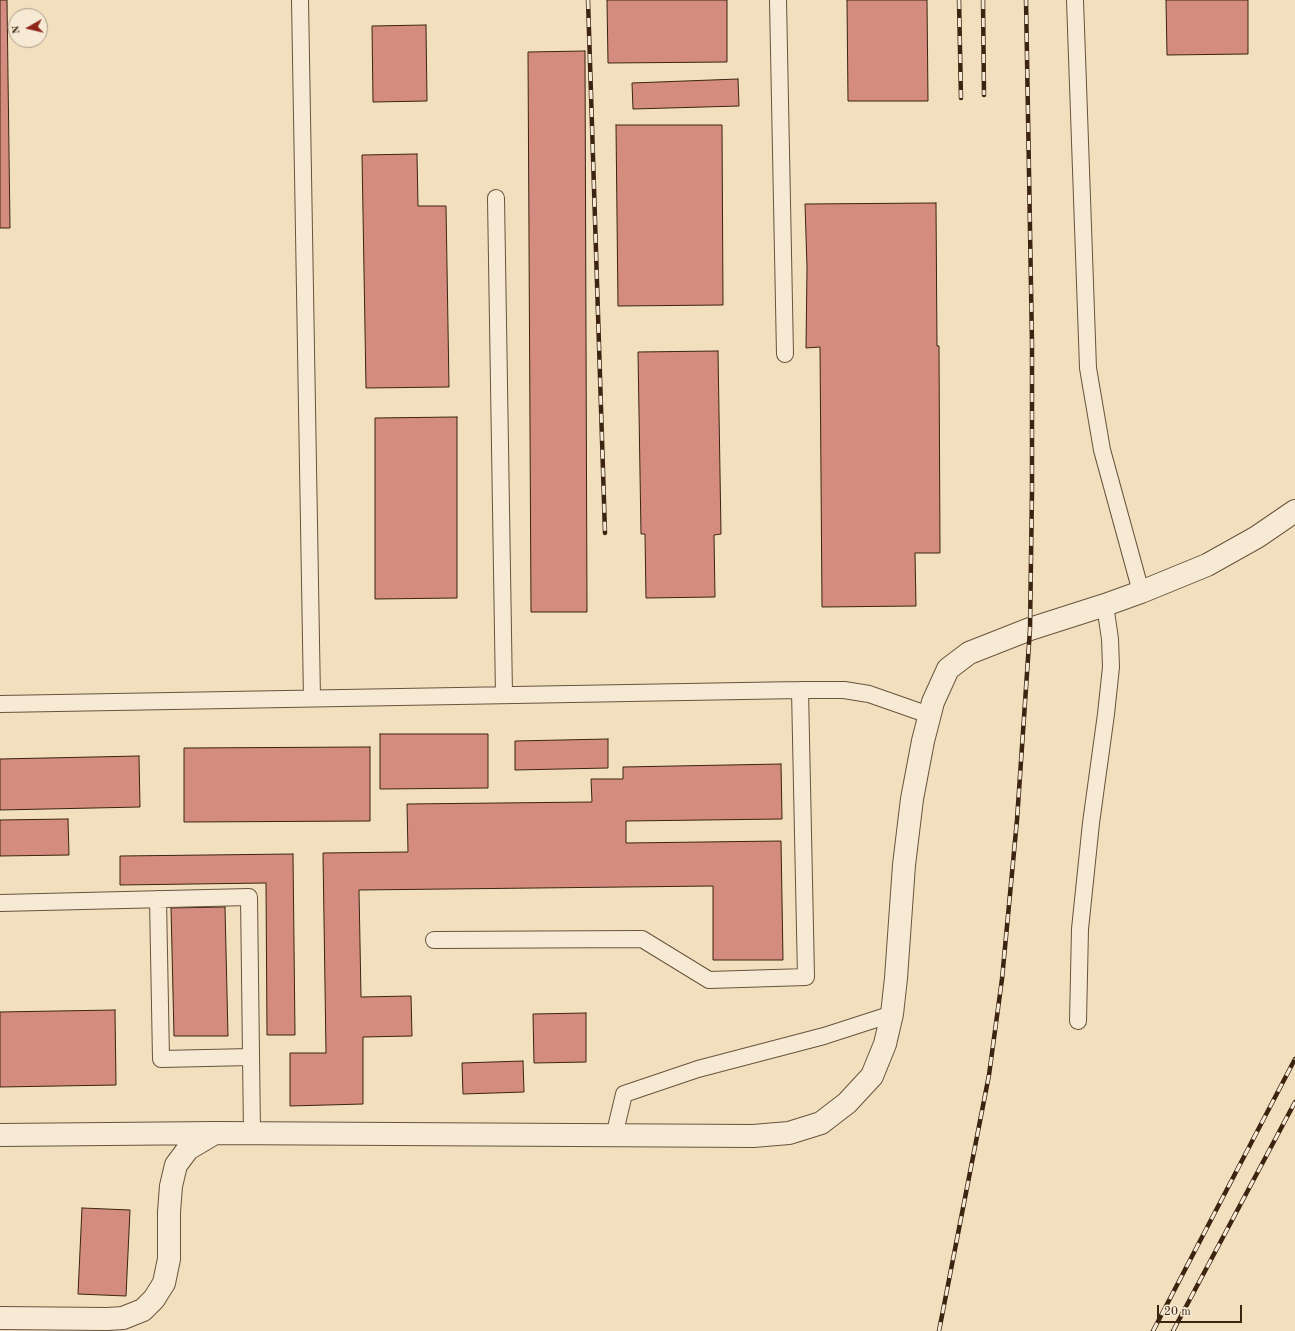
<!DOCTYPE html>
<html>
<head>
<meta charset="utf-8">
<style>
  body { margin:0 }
  #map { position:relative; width:1295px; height:1331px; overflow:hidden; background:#f1dfbe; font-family:"Old Standard TT",serif }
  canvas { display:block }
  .north { position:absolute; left:8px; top:8px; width:40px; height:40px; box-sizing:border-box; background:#f6ead5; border:1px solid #ac9b87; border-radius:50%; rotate:262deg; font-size:11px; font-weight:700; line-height:16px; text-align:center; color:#3c2411 }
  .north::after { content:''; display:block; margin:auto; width:14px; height:18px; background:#8f2418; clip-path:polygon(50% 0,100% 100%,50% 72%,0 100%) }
  .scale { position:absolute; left:1157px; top:1305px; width:85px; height:18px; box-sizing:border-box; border:2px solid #3c2411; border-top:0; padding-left:5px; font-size:12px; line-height:14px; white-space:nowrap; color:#3c2411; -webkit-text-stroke:3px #f6ead5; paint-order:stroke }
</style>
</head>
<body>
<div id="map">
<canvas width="1295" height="1331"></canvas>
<div class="north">N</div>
<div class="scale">20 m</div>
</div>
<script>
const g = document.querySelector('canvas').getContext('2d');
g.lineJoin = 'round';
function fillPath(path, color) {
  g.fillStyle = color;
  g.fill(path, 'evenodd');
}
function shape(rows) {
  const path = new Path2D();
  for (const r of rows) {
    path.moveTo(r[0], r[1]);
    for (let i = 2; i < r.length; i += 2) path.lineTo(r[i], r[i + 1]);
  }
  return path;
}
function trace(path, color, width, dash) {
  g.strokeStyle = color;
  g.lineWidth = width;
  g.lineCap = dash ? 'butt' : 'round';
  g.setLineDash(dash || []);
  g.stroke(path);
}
const building = shape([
  [0,0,7,0,10,228,0,228,0,0],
  [607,0,727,0,727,62,608,63,607,0],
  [847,0,927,0,928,101,848,101,847,0],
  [1166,0,1248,0,1248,54,1167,55,1166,0],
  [426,25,427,101,373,102,372,26,426,25],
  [585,51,587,612,531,612,528,52,585,51],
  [738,79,739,106,633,109,632,83,738,79],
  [616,125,722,125,723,305,618,306,616,125],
  [417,154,418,206,446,206,449,387,366,388,362,155,417,154],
  [936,203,937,346,939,346,940,553,915,553,916,606,822,607,820,347,806,348,807,267,805,204,936,203],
  [718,351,721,534,714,535,715,597,646,598,645,534,641,534,638,352,718,351],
  [457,417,457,598,375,599,375,418,457,417],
  [380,734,488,734,488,788,380,789,380,734],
  [608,739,608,768,515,770,515,741,608,739],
  [370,747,370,821,184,822,184,748,370,747],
  [139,756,140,807,0,810,0,759,139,756],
  [781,764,782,819,626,821,626,843,781,841,783,960,713,960,713,886,359,890,361,997,411,996,412,1036,363,1037,363,1104,290,1106,290,1053,326,1053,323,853,408,852,407,804,592,802,591,779,623,779,623,767,781,764],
  [68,819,69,855,0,856,0,820,68,819],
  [293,854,295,1035,267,1035,266,883,120,885,120,856,293,854],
  [225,907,228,1036,174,1036,171,908,225,907],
  [115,1010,116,1085,0,1087,0,1012,115,1010],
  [586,1013,586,1062,534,1063,533,1014,586,1013],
  [523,1061,524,1092,463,1094,462,1063,523,1061],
  [82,1208,130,1210,126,1296,78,1294,82,1208]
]);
fillPath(building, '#d48c7e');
trace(building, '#3c2411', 1);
const service = shape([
  [300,0,312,698],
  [778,0,785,354],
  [1075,0,1088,368,1102,450,1141,592],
  [496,198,504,695],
  [0,704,800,690,844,690,869,694,929,715],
  [158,899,161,1059,251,1057],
  [0,903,249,897,252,1133],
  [434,940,642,939,709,980,806,977,800,690],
  [1078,1021,1080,929,1091,823,1106,714,1111,667,1110,639,1105,605],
  [614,1136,624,1094,698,1069,824,1036,892,1014]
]);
const tertiary = shape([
  [0,1135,216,1133,753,1136,789,1133,821,1123,847,1103,872,1076,885,1044,892,1014,896,978,904,865,912,799,923,741,933,702,948,669,969,653,1030,629,1105,605,1141,592,1207,565,1257,537,1295,511],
  [0,1318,107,1319,123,1318,143,1310,154,1299,164,1283,169,1259,169,1212,171,1186,176,1165,188,1149,215,1133]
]);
trace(service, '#69533c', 18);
trace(tertiary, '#69533c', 24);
trace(service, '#f6ead5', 16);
trace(tertiary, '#f6ead5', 22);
const rail = shape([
  [588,0,605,533],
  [959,0,961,98],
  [983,0,984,95],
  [939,1331,989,1075,1002,979,1017,820,1030,629,1032,490,1032,344,1026,0],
  [1153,1331,1295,1059],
  [1173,1331,1295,1102]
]);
trace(rail, '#3c2411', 4.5);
trace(rail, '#f6ead5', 3, [9]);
</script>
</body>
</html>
